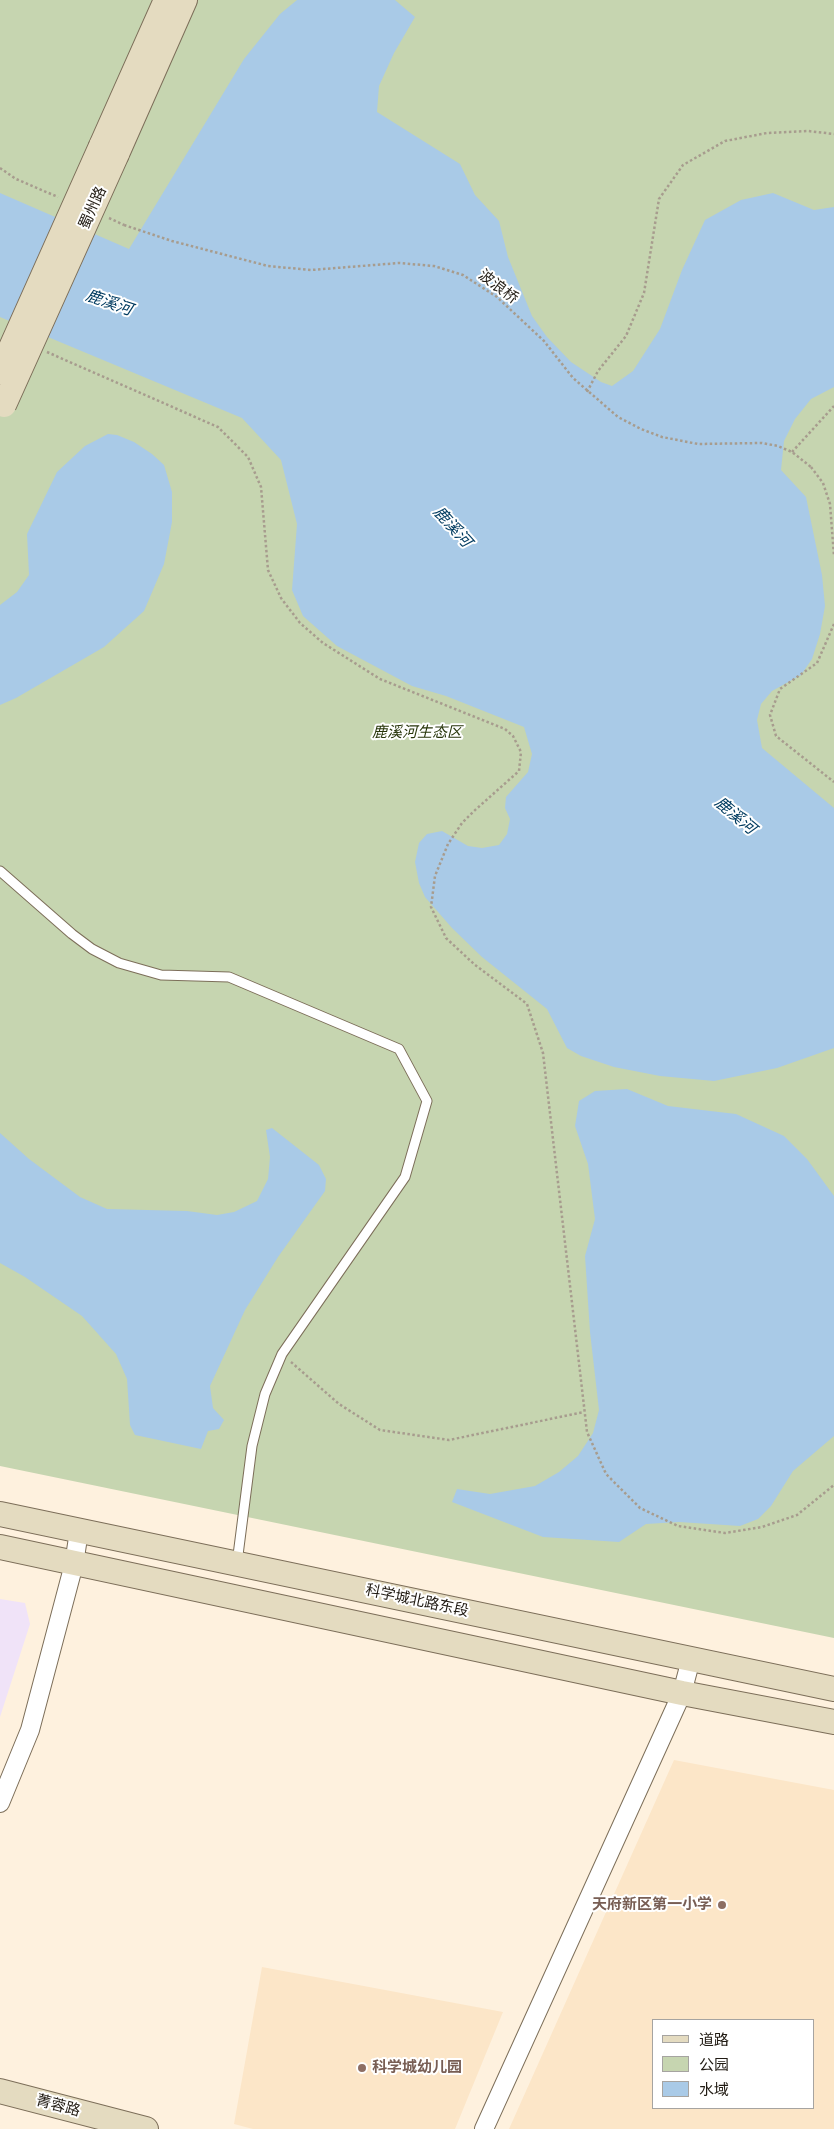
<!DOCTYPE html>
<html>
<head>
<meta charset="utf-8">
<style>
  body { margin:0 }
  #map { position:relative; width:834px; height:2129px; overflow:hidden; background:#fef1de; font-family:Merriweather,"Noto Sans SC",serif }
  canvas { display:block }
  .legend { position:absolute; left:652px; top:2019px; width:162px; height:90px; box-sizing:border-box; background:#fff; border:1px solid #a6a4a1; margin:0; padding:6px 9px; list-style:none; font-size:15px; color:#211b13 }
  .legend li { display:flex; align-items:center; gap:10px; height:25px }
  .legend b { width:25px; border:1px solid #a6a4a1 }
</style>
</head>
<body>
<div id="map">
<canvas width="834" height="2129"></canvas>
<ul class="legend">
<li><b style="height:6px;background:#e4dbc0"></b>道路</li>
<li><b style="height:14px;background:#c6d5b0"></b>公园</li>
<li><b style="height:14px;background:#a9cae7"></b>水域</li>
</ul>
</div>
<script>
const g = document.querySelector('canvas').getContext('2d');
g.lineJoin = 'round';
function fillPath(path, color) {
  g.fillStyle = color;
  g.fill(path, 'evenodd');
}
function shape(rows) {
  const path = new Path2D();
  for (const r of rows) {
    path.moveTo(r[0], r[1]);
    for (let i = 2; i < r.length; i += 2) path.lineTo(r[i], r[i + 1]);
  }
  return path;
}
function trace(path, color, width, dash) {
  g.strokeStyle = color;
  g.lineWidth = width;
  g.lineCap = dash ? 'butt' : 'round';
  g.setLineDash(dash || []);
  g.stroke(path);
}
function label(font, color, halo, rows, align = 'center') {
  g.font = font + ' Merriweather,"Noto Sans SC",serif';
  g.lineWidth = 4;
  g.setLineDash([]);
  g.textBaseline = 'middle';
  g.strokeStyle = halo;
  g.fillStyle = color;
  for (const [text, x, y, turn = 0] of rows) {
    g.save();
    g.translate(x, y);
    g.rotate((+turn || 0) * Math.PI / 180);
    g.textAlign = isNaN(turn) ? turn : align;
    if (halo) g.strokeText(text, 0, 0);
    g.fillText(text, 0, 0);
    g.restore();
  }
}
fillPath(shape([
  [0,1599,25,1603,30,1624,0,1717]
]), '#f0e3f8');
fillPath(shape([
  [674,1760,834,1790,834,2129,509,2129],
  [813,2020,813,2108,653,2108,653,2020],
  [262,1967,503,2012,455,2129,253,2129,234,2124]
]), '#fce6c8');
fillPath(shape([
  [0,0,834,0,834,1638,0,1466]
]), '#c6d5b0');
fillPath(shape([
  [297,0,395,0,415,17,394,53,379,86,377,112,460,164,475,195,499,221,508,257,532,316,547,337,571,362,601,382,612,386,633,371,660,329,682,270,705,220,741,200,773,193,814,210,834,207,834,387,811,399,795,419,784,441,781,470,806,497,822,575,825,606,820,634,812,659,801,675,772,691,761,704,757,720,762,748,834,808,834,1048,777,1068,714,1081,660,1076,614,1067,581,1056,567,1048,547,1009,482,957,452,928,425,897,419,883,415,862,419,843,427,834,442,831,468,846,482,848,499,845,507,834,510,819,505,808,506,797,528,772,532,754,524,727,446,696,412,686,337,646,303,616,292,590,297,524,281,460,242,418,0,317,0,193,129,249,244,59,280,14],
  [108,434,117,435,134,442,152,454,164,465,172,492,172,522,164,564,144,611,104,647,16,698,0,705,0,605,17,592,29,575,27,534,57,472,85,446],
  [627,1089,668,1106,736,1114,784,1136,807,1159,834,1196,834,1436,793,1471,771,1506,758,1519,740,1526,679,1522,646,1524,619,1542,543,1537,452,1502,457,1489,490,1494,535,1486,559,1472,578,1456,593,1433,599,1410,590,1332,585,1256,595,1219,588,1164,575,1126,579,1101,595,1091],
  [272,1128,319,1165,326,1179,325,1191,278,1257,245,1310,210,1386,213,1408,224,1420,219,1429,208,1431,201,1449,135,1435,130,1425,127,1379,116,1354,82,1316,25,1277,0,1263,0,1133,29,1159,80,1197,107,1209,187,1211,217,1215,234,1212,257,1201,268,1179,270,1157,266,1130]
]), '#a9cae7');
const lane = shape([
  [0,871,72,934,92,949,119,963,161,975,229,977,399,1049,427,1101,405,1177,282,1354,265,1394,252,1446,237,1563]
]);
const street = shape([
  [0,1803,30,1730,74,1564,79,1531],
  [484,2129,682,1693,691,1659]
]);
const secondary = shape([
  [101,146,166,0],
  [117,154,185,0],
  [0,1514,834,1689],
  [0,1547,682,1693,834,1722],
  [0,2091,146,2129]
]);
trace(lane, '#7c6e59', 11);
trace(street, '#7c6e59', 20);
trace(secondary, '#7c6e59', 26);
trace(shape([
  [0,168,16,179,58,197],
  [109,218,124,225],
  [47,352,218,427,248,457,261,487,268,570,281,598,300,623,323,643,380,679,505,729,513,736,521,752,519,771,474,811,462,823,448,844,435,876,431,907,446,938,475,965,527,1004,543,1053,587,1432,606,1474,640,1508,678,1526,725,1533,762,1527,797,1515,834,1485],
  [587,392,598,371,626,336,644,293,659,199,683,165,725,141,767,133,808,131,834,134],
  [792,452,834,406],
  [811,467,823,483,830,504,834,556],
  [834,624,817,663,780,689,770,715,776,736,834,782],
  [291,1362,339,1404,380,1430,449,1440,584,1412]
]), '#a79c8e', 2.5, [2.5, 2.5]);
trace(lane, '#fff', 9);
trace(street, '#fff', 18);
trace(secondary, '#e4dbc0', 24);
const secondaryBridge = shape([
  [0,372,101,146],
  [4,405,117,154]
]);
trace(secondaryBridge, '#7c6e59', 26, []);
trace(shape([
  [124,225,172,241,268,266,311,270,399,263,434,266,463,275,497,297,544,341,573,378,618,417,641,429,662,437,698,444,762,443,778,446,792,452,811,467]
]), '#a79c8e', 2.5, [2.5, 2.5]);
trace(secondaryBridge, '#e4dbc0', 24);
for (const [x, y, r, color] of [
  [722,1905,5,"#8d6e63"],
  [362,2068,5,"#8d6e63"]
]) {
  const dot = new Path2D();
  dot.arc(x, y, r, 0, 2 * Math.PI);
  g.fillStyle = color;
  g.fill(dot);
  trace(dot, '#fff', 2);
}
label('15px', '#211b13', '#fff', [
  ["蜀州路",93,208,-66],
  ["波浪桥",498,287,37],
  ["科学城北路东段",417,1601,12],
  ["菁蓉路",58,2106,15]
]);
label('italic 15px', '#27350a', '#fff', [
  ["鹿溪河生态区",417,733]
]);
label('bold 15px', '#785e54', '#fff', [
  ["天府新区第一小学",712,1905],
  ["科学城幼儿园",372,2068,"left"]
], 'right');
label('italic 16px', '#003b60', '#fff', [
  ["鹿溪河",109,303,19],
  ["鹿溪河",452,527,48],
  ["鹿溪河",735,816,40]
]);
</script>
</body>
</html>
